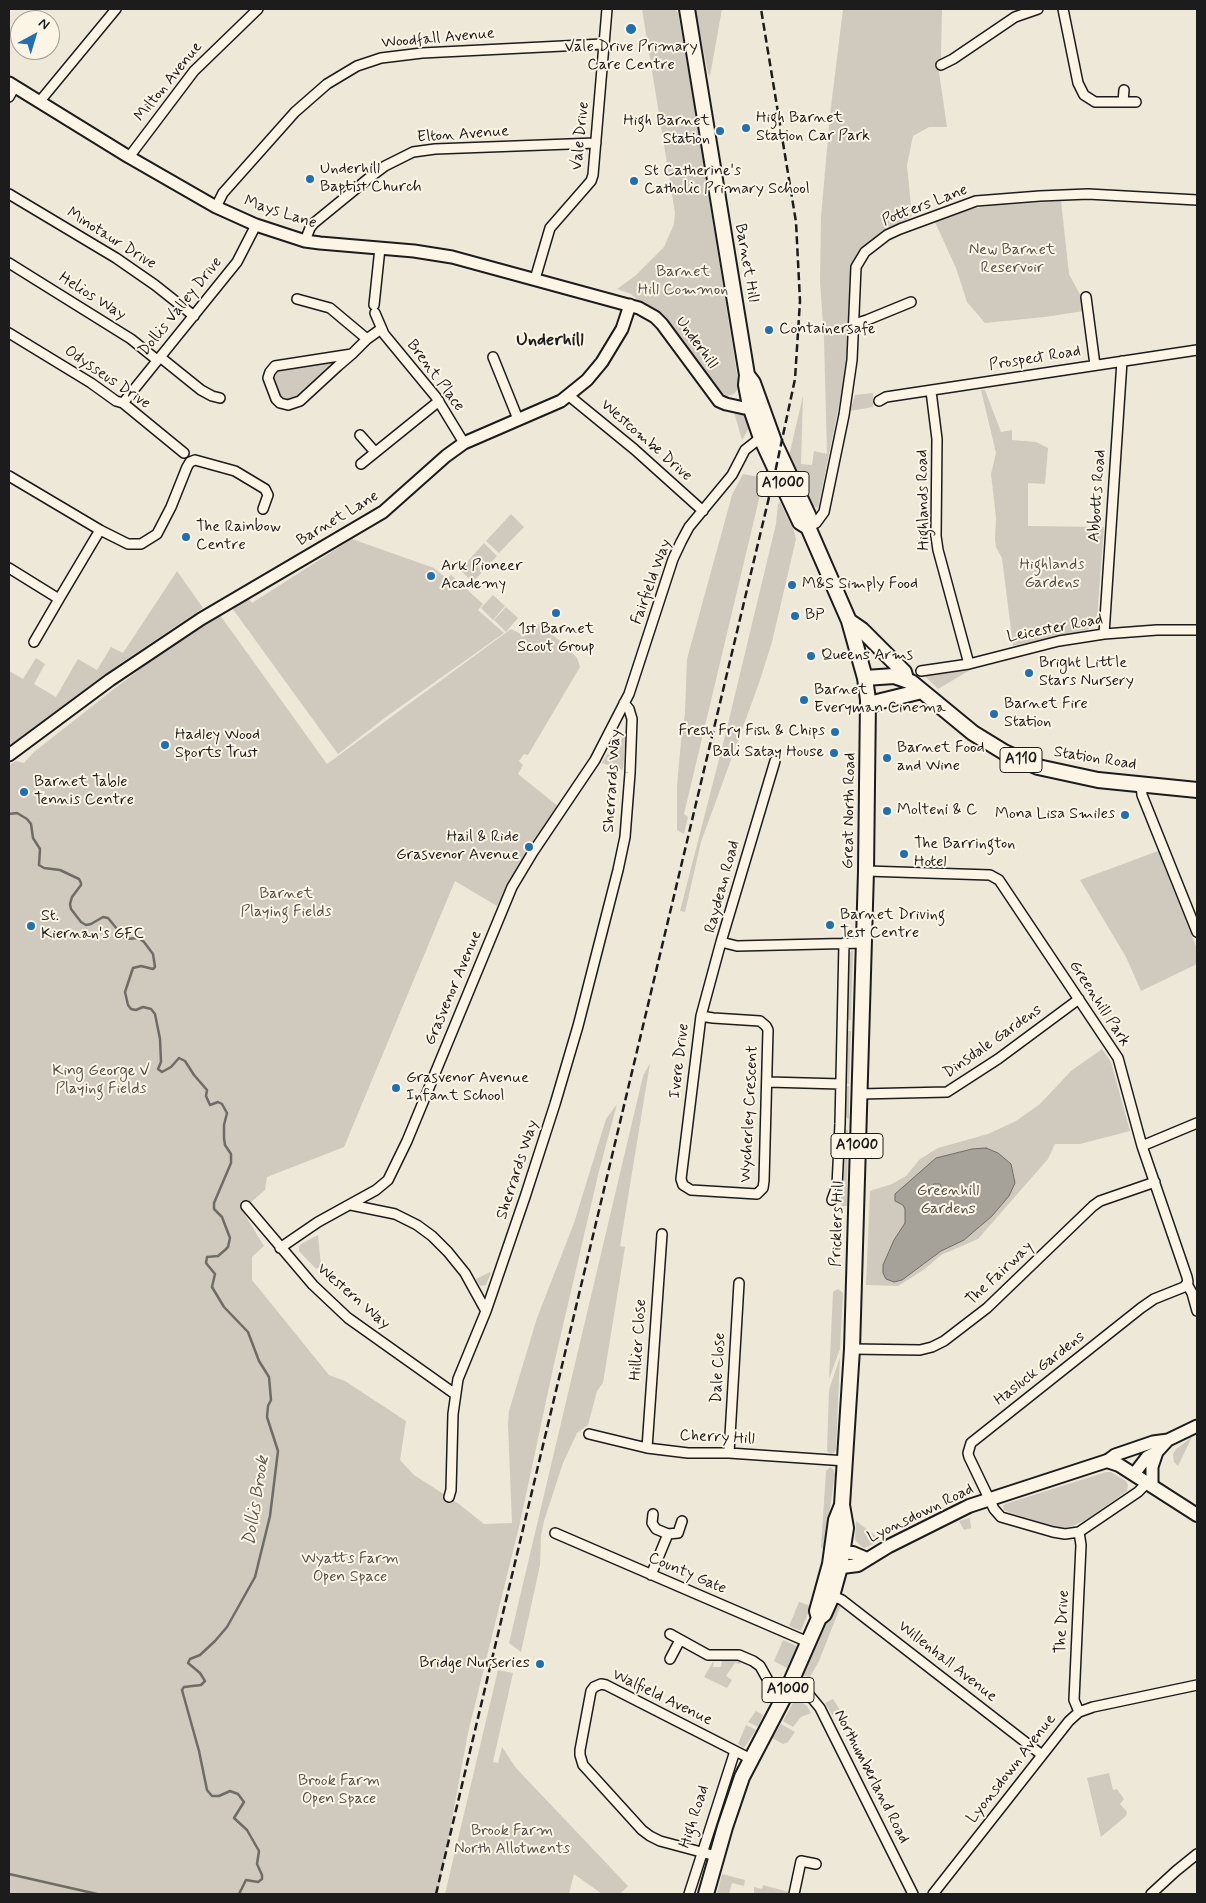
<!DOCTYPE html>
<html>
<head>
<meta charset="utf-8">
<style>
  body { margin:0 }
  #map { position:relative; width:1206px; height:1903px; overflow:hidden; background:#eee8d9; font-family:Mynerve,sans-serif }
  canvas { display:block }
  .frame { position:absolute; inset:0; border:10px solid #1c1c1c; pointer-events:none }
  .north { position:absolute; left:10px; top:10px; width:50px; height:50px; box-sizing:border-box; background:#fcf5e5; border:1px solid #a29e95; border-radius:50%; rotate:39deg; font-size:14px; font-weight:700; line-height:20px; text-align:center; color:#1c1c1c }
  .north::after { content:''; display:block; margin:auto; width:18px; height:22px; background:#1f6fb2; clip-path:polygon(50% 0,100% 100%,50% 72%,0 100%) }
</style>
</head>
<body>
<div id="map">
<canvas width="1206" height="1903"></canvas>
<div class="frame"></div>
<div class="north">N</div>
</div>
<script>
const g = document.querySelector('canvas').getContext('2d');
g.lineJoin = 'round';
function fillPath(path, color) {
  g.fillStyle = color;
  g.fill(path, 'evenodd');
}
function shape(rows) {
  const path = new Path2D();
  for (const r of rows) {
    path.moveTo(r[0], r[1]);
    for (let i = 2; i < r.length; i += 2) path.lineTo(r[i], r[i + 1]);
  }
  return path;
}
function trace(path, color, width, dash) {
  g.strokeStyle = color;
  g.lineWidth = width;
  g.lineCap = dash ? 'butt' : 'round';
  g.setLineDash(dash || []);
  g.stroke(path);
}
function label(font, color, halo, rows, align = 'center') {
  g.font = font + ' Mynerve,sans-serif';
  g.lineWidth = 4;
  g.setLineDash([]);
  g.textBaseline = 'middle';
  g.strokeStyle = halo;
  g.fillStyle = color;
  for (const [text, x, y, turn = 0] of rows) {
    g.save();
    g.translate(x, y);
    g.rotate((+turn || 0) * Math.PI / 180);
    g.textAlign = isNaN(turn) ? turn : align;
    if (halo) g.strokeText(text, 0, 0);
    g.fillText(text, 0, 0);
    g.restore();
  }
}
fillPath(shape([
  [642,9,675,9,678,13,696,116,739,387,734,394,727,396,720,392,677,332,661,314,638,300,631,294,617,289,635,276,664,247,674,224,675,213],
  [695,9,722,9,710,76,708,73],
  [843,9,942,9,941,57,939,72,947,127,929,127,913,136,907,165,912,216,882,234,852,269,850,281,848,361,818,508,810,505,788,460,803,396,801,464,812,465,814,451,827,454,824,339,820,281,821,217,830,115],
  [1061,201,1069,274,1083,300,1084,311,1045,317,985,323,967,302,956,268,935,222,964,210,989,206],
  [336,360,337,363,296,400,291,402,282,399,278,395,272,378,277,371,286,367],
  [981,390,985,390,1001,432,1012,430,1012,440,1036,442,1048,448,1045,484,1028,483,1028,526,1104,527,1097,619,1087,630,1013,646,1002,558,996,547,995,539,996,518,991,474,996,453],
  [873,393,873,407,850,411,855,395],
  [734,412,745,416,749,424,749,428,742,440],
  [743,474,764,478,684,814,688,817,684,834,677,830,677,786,681,741,685,713,687,659,732,495],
  [780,502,794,531,796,539,772,642,759,683,701,842,685,912,680,911,726,732,776,524,778,504],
  [511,514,524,527,499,553,486,541],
  [352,539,434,568,447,579,451,575,483,604,478,610,504,633,390,714,338,754,232,608,248,598,252,603],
  [484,543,497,556,473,582,460,570],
  [177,571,203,608,121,663,9,746,9,671,23,679,36,658,45,664,34,684,56,697,78,659,97,670,111,647,123,653],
  [493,595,505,606,493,620,481,608],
  [506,607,518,618,506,632,494,620],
  [217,611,327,764,511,629,523,635,532,631,539,623,569,649,577,658,580,667,528,755,524,754,519,761,523,765,518,774,559,807,518,867,497,906,455,881,344,1147,267,1177,265,1190,242,1210,264,1246,252,1257,252,1280,329,1375,345,1381,406,1421,400,1460,414,1475,459,1504,484,1524,512,1523,508,1424,509,1411,537,1318,574,1223,606,1119,617,1104,599,1171,554,1364,520,1523,468,1733,438,1894,9,1894,9,765,16,761,24,763,34,752,114,689],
  [970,670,938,689,925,676,929,673],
  [621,731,626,734,623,770,602,763],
  [1158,851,1197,949,1197,964,1141,991,1126,957,1080,880],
  [853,950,851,1020,849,1020,846,1016,848,954],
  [848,1031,851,1031,849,1084,845,1083],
  [1102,1049,1111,1062,1130,1131,1080,1144,1055,1144,1048,1159,978,1239,941,1255,925,1269,898,1286,866,1285,870,1191,892,1184,906,1176,920,1159,938,1148,988,1134,1016,1121,1040,1104,1071,1071],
  [650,1063,620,1246,625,1247,603,1383,597,1391,588,1425,577,1433,563,1463,544,1521,541,1536,540,1565,521,1652,509,1643,643,1076],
  [844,1086,849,1086,849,1119,844,1116],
  [846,1130,848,1130,847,1206,841,1206,843,1134],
  [318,1235,321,1266,316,1269,299,1251,299,1247,301,1244],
  [490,1272,491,1273,486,1285,480,1286,476,1279],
  [838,1289,843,1293,840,1349,829,1379,833,1292],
  [840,1357,836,1449,835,1452,831,1454,827,1451,829,1390],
  [1192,1437,1178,1466,1174,1462,1173,1454,1176,1449],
  [830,1467,833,1469,835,1474,824,1551,821,1547,826,1471],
  [1106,1472,1111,1472,1126,1481,1128,1485,1127,1491,1087,1519,1073,1526,1062,1528,1049,1525,1008,1512,1004,1510,1003,1506,1005,1504],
  [970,1518,971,1528,964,1530,959,1521],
  [856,1521,881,1540,865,1548,862,1547,855,1540],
  [838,1601,841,1605,819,1661,810,1677,804,1676,802,1672,830,1604],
  [799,1602,811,1606,801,1631,789,1626],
  [783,1640,797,1646,787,1668,774,1661],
  [733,1659,741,1661,740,1664,735,1663,726,1676,732,1680,727,1688,704,1677,714,1660,713,1667,721,1667,722,1660],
  [498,1670,513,1673,493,1762,498,1763,502,1747,516,1768,628,1886,620,1894,602,1894,574,1874,569,1894,445,1894],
  [797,1699,807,1706,811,1713,801,1717,793,1727,783,1721,794,1701],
  [833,1699,841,1712,833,1716,825,1703],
  [756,1711,763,1715,758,1727,748,1722],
  [781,1724,795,1732,788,1742,783,1744,772,1738],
  [746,1725,756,1730,744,1748,738,1744],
  [733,1764,739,1767,712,1846,706,1847],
  [1109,1773,1113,1790,1117,1789,1124,1799,1120,1804,1127,1812,1126,1816,1101,1837,1087,1778],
  [722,1874,745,1880,744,1886,732,1883,729,1894,717,1894],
  [763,1885,789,1892,788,1894,754,1894,754,1887,762,1889]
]), '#cfcabd');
const water = shape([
  [986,1148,998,1153,1011,1164,1015,1183,1009,1196,992,1216,964,1240,941,1251,902,1280,894,1282,886,1279,883,1273,883,1265,894,1240,905,1223,905,1209,903,1205,895,1201,895,1194,936,1158,972,1149,986,1148],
  [934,1184,940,1184,942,1189,939,1193,931,1194,929,1189,934,1184]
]);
fillPath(water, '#a7a299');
trace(water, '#6f6c67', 1);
trace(shape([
  [9,814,17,813,27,819,31,824,33,838,40,849,39,865,44,868,60,870,79,879,81,883,81,885,72,897,70,904,71,909,81,922,86,925,91,924,103,917,108,918,122,935,126,939,139,938,144,942,153,954,155,967,153,969,141,966,133,968,125,992,128,1005,131,1009,136,1010,143,1007,151,1009,155,1014,160,1039,161,1062,158,1069,162,1072,171,1067,179,1058,185,1061,194,1075,207,1090,206,1096,210,1105,218,1102,222,1104,227,1113,224,1125,224,1138,225,1145,231,1154,231,1163,214,1203,214,1209,222,1217,230,1238,228,1247,225,1250,218,1256,207,1257,206,1263,215,1274,212,1287,224,1307,248,1332,259,1361,269,1377,271,1400,268,1406,267,1417,278,1451,270,1516,255,1577,227,1627,215,1641,200,1655,190,1659,188,1663,200,1673,205,1681,201,1685,184,1687,182,1690,199,1751,207,1790,212,1796,219,1796,230,1791,238,1794,244,1802,234,1818,247,1830,259,1851,257,1864,262,1875,262,1879,258,1882,246,1880,239,1894],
  [9,1874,97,1894]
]), '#6f6c67', 2.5);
const minor = shape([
  [1063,9,1078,83,1084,95,1095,102,1136,102],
  [941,65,953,59,1015,17,1038,9],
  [9,97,15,86],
  [40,101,116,9],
  [1123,102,1124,90],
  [129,157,194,71,258,9],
  [9,194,116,258,155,285,194,316],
  [216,207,223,193,295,112,327,84,357,66,381,58,422,53,603,44],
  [305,241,310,228,314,223,369,178,385,166,413,152,435,149,596,143],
  [9,263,131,339,157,360],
  [535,279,550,228,591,181,593,175,607,9],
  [1086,297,1095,365],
  [297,299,330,308,367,339],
  [374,305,380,248],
  [375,313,384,334,436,397,464,443],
  [854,324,867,320,911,302],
  [9,333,91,383,116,401,123,403,184,453],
  [352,354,275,366,270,372,268,378,276,399,280,403,288,405,300,401,338,366,352,354,367,339,381,329],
  [160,357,201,390,212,396,220,398],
  [493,357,518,419],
  [931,391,937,439,936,536,938,550,969,664],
  [568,395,634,449,703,511],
  [879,401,886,397,1197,350],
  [123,403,237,262,256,225],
  [360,435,375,452],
  [361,464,439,401],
  [9,476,100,530,128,544,141,544,157,534,171,507,187,467,190,462,195,460,235,471,265,489,268,495,263,509],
  [808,527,816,523,824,512,844,415,852,360,856,267,865,252,887,235,900,229,976,201,1040,196,1088,194,1197,200],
  [9,568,59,599,100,530],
  [1104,634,1122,361],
  [34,642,59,599],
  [921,671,969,664,1059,641,1104,634,1157,630,1197,630],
  [775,761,721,942,737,946,864,943],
  [1141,784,1142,795,1197,932],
  [866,871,990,875,999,880,1118,1058,1142,1146,1187,1277,1188,1282,1184,1287,1154,1299,1141,1308,971,1443,968,1453,969,1457,994,1509,1001,1517,1053,1532,1065,1534,1079,1532,1138,1492,1147,1483],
  [701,1016,713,1018,760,1021,766,1026,768,1030,764,1181,763,1188,757,1194,691,1190,683,1185,681,1179,701,1016,721,942],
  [768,1082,841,1084],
  [859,1094,947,1092,998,1059,1079,999],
  [1142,1146,1197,1123],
  [832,1200,837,1186,840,1124,844,943],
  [351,1205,395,1214,417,1225,432,1236,448,1252,465,1273,486,1311],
  [246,1206,313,1285,348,1318,455,1394],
  [280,1248,318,1222,376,1190,388,1180,407,1141,512,887,533,852,595,760,629,694,673,559,681,542,689,527,732,475,745,450,764,435],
  [1187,1284,1192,1293,1197,1311],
  [852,1349,920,1350,932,1347,944,1341,987,1308,1093,1206,1100,1201,1155,1182],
  [589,1434,647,1448,688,1453,729,1453,846,1461],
  [647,1448,662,1234],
  [729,1453,739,1283],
  [449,1497,451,1490,453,1414,458,1379,486,1311,525,1197,555,1104,578,1026,618,870,625,837,630,773,632,719,629,709,624,703],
  [653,1514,652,1523,656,1529,668,1534,678,1533,682,1521],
  [1079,1532,1081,1545,1074,1700,1079,1712],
  [555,1533,808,1642],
  [651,1575,668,1534],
  [829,1594,842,1600,1042,1755],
  [670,1634,708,1655,739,1655,753,1661,760,1666,770,1684,786,1693],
  [670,1659,680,1640],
  [792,1682,806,1691,820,1708,913,1894],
  [716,1856,660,1841,650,1836,642,1830,583,1765,580,1755,580,1750,591,1691,594,1687,601,1684,606,1685,751,1759],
  [689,1894,735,1751],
  [794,1894,801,1861,816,1864],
  [933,1894,1069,1721,1079,1712,1093,1707,1197,1685],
  [1151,1894,1176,1871,1197,1854]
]);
const tertiary = shape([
  [9,83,129,157,216,207,256,225,305,241,320,243,414,251,452,257,639,308,655,317,662,324,719,401,726,404,744,408,750,406,755,400],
  [9,755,110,680,201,619,383,512,446,456,464,443,561,401,587,380,602,362,622,329,630,305],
  [1107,1461,1115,1455,1153,1442,1168,1440,1197,1426],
  [1134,1474,1147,1457,1157,1452,1168,1440],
  [1152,1486,1152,1467,1157,1452]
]);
const secondary = shape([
  [832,1552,853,1553,867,1559],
  [830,1564,842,1567,858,1565,889,1546,969,1506,1107,1461,1119,1465,1197,1515]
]);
const primary = shape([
  [687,9,747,375,746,385,750,406,761,438,800,522,808,527],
  [747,375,753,383,775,444,809,517,808,527,849,621,865,678,868,700,866,871,852,1349,842,1505,836,1520,830,1564,817,1611,819,1618],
  [849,621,862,630,904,672,906,679],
  [865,678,894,676,911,682,973,733,1004,752,1038,767,1098,780,1197,790],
  [868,708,877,702,922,691],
  [706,1894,725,1827,742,1777,786,1693,819,1618,824,1614,832,1596,840,1567,846,1528,842,1505]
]);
trace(minor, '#1c1c1c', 12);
trace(tertiary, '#1c1c1c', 15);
trace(secondary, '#1c1c1c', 16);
trace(primary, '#1c1c1c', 18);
trace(minor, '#fcf5e5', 9);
trace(tertiary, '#fcf5e5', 11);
trace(secondary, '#fcf5e5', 12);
trace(primary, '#fcf5e5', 14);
trace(shape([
  [436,1894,776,468,795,379,800,301,796,222,761,9]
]), '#1c1c1c', 2.5, [8, 4]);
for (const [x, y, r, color] of [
  [631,29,6,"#1f6fb2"],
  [746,128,5,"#1f6fb2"],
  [720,131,5,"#1f6fb2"],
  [310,179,5,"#1f6fb2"],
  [634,181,5,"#1f6fb2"],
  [769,330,5,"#1f6fb2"],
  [186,537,5,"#1f6fb2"],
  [431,576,5,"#1f6fb2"],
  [792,585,5,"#1f6fb2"],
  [556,613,5,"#1f6fb2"],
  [795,616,5,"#1f6fb2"],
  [811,656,5,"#1f6fb2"],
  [1029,673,5,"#1f6fb2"],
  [804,700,5,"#1f6fb2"],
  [994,714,5,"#1f6fb2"],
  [835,732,5,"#1f6fb2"],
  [165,745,5,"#1f6fb2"],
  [834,753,5,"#1f6fb2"],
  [887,758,5,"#1f6fb2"],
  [24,792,5,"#1f6fb2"],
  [887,811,5,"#1f6fb2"],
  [1125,815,5,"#1f6fb2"],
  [529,847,5,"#1f6fb2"],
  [904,854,5,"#1f6fb2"],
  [830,925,5,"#1f6fb2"],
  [31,926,5,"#1f6fb2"],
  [396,1088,5,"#1f6fb2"],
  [540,1664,5,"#1f6fb2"]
]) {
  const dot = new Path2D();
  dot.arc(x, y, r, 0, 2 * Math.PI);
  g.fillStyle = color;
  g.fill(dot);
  trace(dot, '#fcf5e5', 2);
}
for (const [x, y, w] of [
  [783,484,52],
  [1021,760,42],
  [857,1146,52],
  [788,1690,52]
]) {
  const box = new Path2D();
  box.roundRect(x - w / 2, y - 12.5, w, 25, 4);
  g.fillStyle = '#fcf5e5';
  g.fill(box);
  trace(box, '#1c1c1c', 1);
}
label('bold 15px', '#1c1c1c', null, [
  ["A1000",783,484],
  ["A110",1021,760],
  ["A1000",857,1146],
  ["A1000",788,1690]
]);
label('16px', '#1c1c1c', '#fcf5e5', [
  ["Woodfall Avenue",438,39,-5],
  ["Milton Avenue",169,82,-51],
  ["Elton Avenue",463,135,-4],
  ["Vale Drive",581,136,-84],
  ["Potters Lane",925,206,-21],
  ["Mays Lane",280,213,18],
  ["Minotaur Drive",111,239,32],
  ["Barnet Hill",746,263,80],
  ["Helios Way",92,297,32],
  ["Dollis Valley Drive",181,307,-51],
  ["Underhill",696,343,54],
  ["Prospect Road",1035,359,-9],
  ["Brent Place",435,376,53],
  ["Odysseus Drive",107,378,34],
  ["Westcombe Drive",646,441,41],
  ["Abbotts Road",1098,496,-86],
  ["Highlands Road",924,500,-91],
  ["Barnet Lane",338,519,-31],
  ["Fairfield Way",652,582,-70],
  ["Leicester Road",1055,629,-11],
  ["Station Road",1095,759,9],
  ["Sherrards Way",613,781,-86],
  ["Great North Road",850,811,-89],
  ["Raydean Road",723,887,-75],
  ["Grasvenor Avenue",454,988,-67],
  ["Greenhill Park",1099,1004,57],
  ["Dinsdale Gardens",993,1042,-35],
  ["Ivere Drive",680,1061,-83],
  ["Wycherley Crescent",750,1114,-87],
  ["Sherrards Way",518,1170,-72],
  ["Pricklers Hill",838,1224,-88],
  ["The Fairway",1000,1274,-43],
  ["Western Way",353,1297,41],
  ["Hillier Close",639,1340,-86],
  ["Dale Close",719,1368,-87],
  ["Hasluck Gardens",1040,1369,-38],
  ["Cherry Hill",717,1438,3],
  ["Lyonsdown Road",921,1514,-26],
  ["County Gate",687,1574,23],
  ["The Drive",1063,1622,-87],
  ["Willenhall Avenue",947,1662,38],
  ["Walfield Avenue",662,1698,26],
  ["Lyonsdown Avenue",1012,1769,-52],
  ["Northumberland Road",871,1777,63],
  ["High Road",695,1817,-72]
]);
label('16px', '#1c1c1c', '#fcf5e5', [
  ["Vale Drive Primary",631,48,"center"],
  ["Care Centre",631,66,"center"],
  ["High Barnet",756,119],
  ["Station Car Park",756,137],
  ["High Barnet",710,122,"right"],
  ["Station",710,140,"right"],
  ["Underhill",320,170],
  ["Baptist Church",320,188],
  ["St Catherine's",644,172],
  ["Catholic Primary School",644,190],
  ["Containersafe",779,330],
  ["The Rainbow",196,528],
  ["Centre",196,546],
  ["Ark Pioneer",441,567],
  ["Academy",441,585],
  ["M&S Simply Food",802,585],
  ["BP",805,616],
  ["1st Barnet",556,630,"center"],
  ["Scout Group",556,648,"center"],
  ["Queens Arms",821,656],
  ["Bright Little",1039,664],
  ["Stars Nursery",1039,682],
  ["Barnet",814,691],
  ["Everyman Cinema",814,709],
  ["Barnet Fire",1004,705],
  ["Station",1004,723],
  ["Fresh Fry Fish & Chips",825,732,"right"],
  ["Hadley Wood",175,736],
  ["Sports Trust",175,754],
  ["Barnet Food",897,749],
  ["and Wine",897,767],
  ["Bali Satay House",824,753,"right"],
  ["Barnet Table",34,783],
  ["Tennis Centre",34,801],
  ["Molteni & C",897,811],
  ["Mona Lisa Smiles",1115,815,"right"],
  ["Hail & Ride",519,838,"right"],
  ["Grasvenor Avenue",519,856,"right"],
  ["The Barrington",914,845],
  ["Hotel",914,863],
  ["Barnet Driving",840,916],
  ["Test Centre",840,934],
  ["St.",41,917],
  ["Kiernan's GFC",41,935],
  ["Grasvenor Avenue",406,1079],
  ["Infant School",406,1097],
  ["Bridge Nurseries",530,1664,"right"]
], 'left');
label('16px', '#52504c', '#fcf5e5', [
  ["New Barnet",1012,251],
  ["Reservoir",1012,269],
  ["Barnet",683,273],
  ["Hill Common",683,291],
  ["Highlands",1052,566],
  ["Gardens",1052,584],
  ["Barnet",286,895],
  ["Playing Fields",286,913],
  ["King George V",101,1072],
  ["Playing Fields",101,1090],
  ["Greenhill",948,1192],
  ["Gardens",948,1210],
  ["Wyatts Farm",350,1560],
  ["Open Space",350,1578],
  ["Brook Farm",339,1782],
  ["Open Space",339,1800],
  ["Brook Farm",512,1832],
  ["North Allotments",512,1850]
]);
label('bold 18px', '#1c1c1c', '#fcf5e5', [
  ["Underhill",550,341]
]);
label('italic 18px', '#5b5854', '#fcf5e5', [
  ["Dollis Brook",257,1501,-81]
]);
</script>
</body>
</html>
